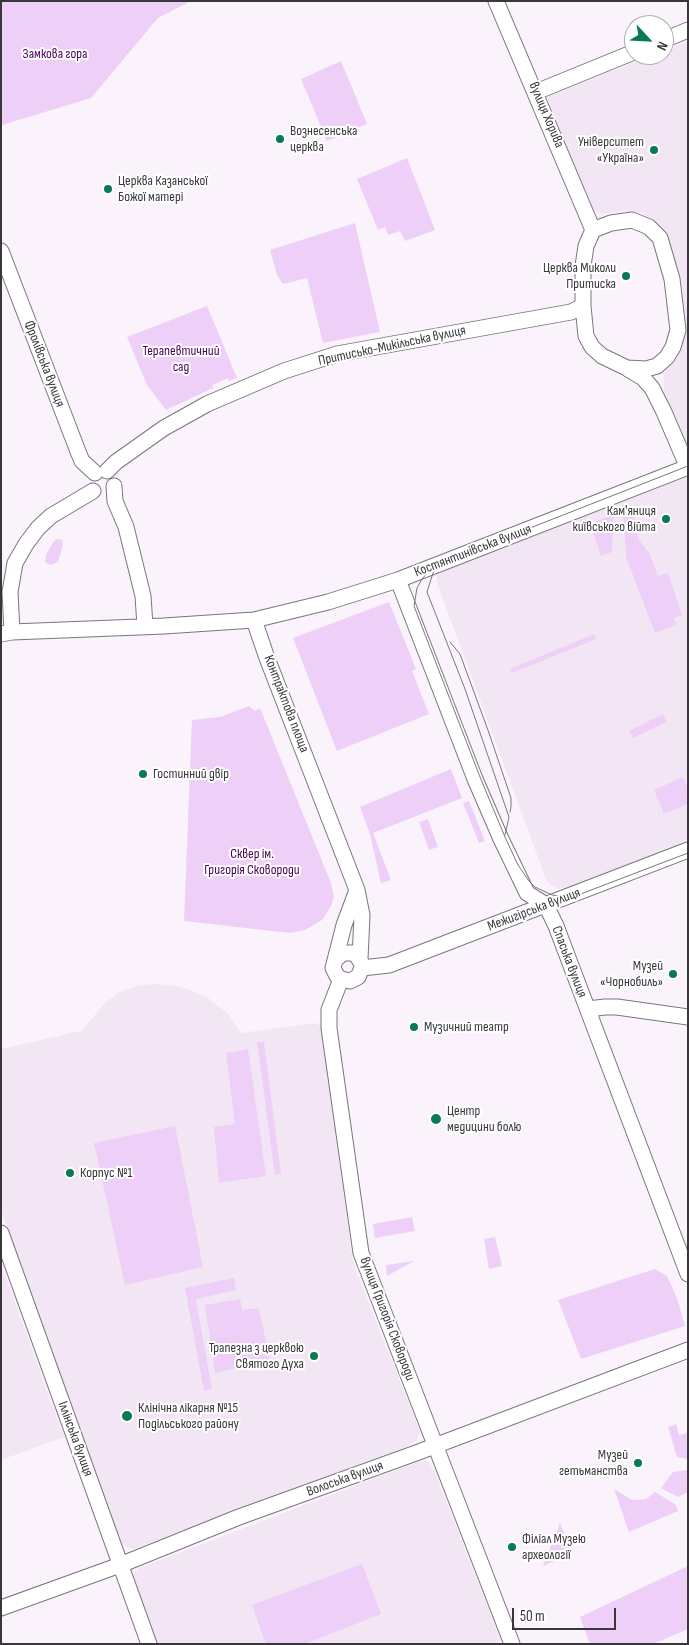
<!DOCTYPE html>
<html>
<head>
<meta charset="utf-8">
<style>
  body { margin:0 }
  #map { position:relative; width:689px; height:1645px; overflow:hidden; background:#faf3fc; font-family:"Sofia Sans Condensed",sans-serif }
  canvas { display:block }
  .frame { position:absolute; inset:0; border:2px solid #39373a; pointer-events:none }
  .north { position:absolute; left:624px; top:15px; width:50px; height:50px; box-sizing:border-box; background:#fff; border:1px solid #b0afb0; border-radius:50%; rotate:115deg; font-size:14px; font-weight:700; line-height:20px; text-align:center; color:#39373a }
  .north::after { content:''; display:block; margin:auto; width:18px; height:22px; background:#097954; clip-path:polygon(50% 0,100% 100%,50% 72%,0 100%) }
  .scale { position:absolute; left:512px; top:1608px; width:104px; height:22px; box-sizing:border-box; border:2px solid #39373a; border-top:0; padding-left:6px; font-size:15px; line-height:18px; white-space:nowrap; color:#39373a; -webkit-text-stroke:4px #fff; paint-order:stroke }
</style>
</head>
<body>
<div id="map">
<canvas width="689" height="1645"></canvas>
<div class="frame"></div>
<div class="north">N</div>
<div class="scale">50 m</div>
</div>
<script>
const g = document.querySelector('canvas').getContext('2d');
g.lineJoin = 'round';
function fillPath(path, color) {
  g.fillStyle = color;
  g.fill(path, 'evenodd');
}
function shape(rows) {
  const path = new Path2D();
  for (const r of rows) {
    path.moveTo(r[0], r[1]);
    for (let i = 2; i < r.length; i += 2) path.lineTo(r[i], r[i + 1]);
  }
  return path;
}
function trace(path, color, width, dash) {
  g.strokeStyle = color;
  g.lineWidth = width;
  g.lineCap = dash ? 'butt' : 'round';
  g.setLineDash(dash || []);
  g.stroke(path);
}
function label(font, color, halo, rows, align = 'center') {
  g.font = font + ' "Sofia Sans Condensed",sans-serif';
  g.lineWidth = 4;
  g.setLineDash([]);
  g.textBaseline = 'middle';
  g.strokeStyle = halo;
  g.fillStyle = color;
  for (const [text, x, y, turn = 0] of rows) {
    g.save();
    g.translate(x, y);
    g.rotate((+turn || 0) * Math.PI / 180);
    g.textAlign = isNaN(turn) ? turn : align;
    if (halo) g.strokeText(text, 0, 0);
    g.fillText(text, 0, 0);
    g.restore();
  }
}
fillPath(shape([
  [688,41,688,459,667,406,664,392,663,380,665,369,679,344,664,234,656,222,643,213,625,211,600,214,594,211,589,203,547,97,653,55,664,55,664,51],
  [688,476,688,844,568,889,556,888,547,882,437,583,437,575,442,569],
  [152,984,171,985,188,989,207,997,228,1014,241,1033,315,1023,321,1026,352,1256,356,1270,420,1432,417,1440,410,1445,134,1549,126,1547,120,1541,1,1209,1,1049,81,1031,106,1002,121,991,137,986],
  [1,1264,64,1437,1,1460],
  [420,1461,428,1462,433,1468,501,1641,494,1644,158,1644,134,1578,134,1574,139,1568]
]), '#f2e6f5');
fillPath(shape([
  [1,1,191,1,158,18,91,98,2,125],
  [341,61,367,124,327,141,301,79],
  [407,158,435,230,405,241,400,231,388,235,385,227,378,230,357,179],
  [355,223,380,332,323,343,307,278,283,284,277,275,270,250],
  [207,306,237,378,229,381,228,378,212,385,213,388,166,410,147,385,127,337],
  [631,505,639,540,650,555,658,576,668,573,682,615,674,618,676,625,655,633,626,557,623,508],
  [614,514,612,552,601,556,590,524],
  [56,539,62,540,63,545,58,562,50,565,45,562,46,555,52,544],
  [389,602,416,669,412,671,429,714,337,751,293,638],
  [594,634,596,639,512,673,510,669],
  [249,706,255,711,260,708,331,883,334,897,331,906,322,920,305,930,290,933,184,921,192,720,220,717],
  [663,714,667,722,633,738,629,731],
  [451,769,462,798,373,833,391,880,381,883,370,834,360,807],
  [683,777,688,788,688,804,664,814,654,790],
  [469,801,485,841,479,843,463,803],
  [428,819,438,847,429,850,419,822],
  [257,1042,264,1042,281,1174,275,1175],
  [248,1049,266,1176,219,1183,214,1127,235,1124,226,1053],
  [175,1126,203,1267,125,1285,94,1143],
  [412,1217,415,1231,375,1238,373,1224],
  [495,1237,502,1266,489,1269,484,1239],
  [414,1261,387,1276,386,1265],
  [655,1269,667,1276,677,1298,685,1326,581,1359,558,1300],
  [234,1278,236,1290,196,1299,212,1389,204,1391,185,1288],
  [240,1299,242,1310,259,1308,270,1361,215,1373,205,1305],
  [676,1424,679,1435,688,1433,687,1459,677,1457,668,1427],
  [688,1470,688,1492,678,1497,661,1488,673,1472],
  [614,1489,632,1500,646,1499,655,1492,675,1504,678,1511,629,1532],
  [560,1523,572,1553,543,1566],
  [362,1564,381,1614,305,1644,266,1644,252,1605],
  [688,1566,688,1629,653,1644,590,1644,580,1617]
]), '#eecff7');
const minor = shape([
  [496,1,593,230],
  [664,40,688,30],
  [536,92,634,52],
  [632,220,649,227,660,238,672,279,678,330,673,347,667,357,657,366,646,369,627,368,602,356,592,347,586,336,583,306,583,266,586,246,593,230,611,223,632,220],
  [1,251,79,454,82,461,95,473],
  [628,369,643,378,652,388,664,412,688,468],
  [107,471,116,462,164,428,207,404,284,371,337,354,571,312,583,306],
  [114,486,115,501,126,527,143,596,145,626],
  [398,580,475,779,501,839,527,893,546,905,556,926,688,1274],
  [254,620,267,658,357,890,362,915,360,959],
  [12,632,10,592,15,563,26,544,38,528,51,516,93,491],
  [1,634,12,632,164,626,254,620,328,602,398,580,688,467],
  [336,959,343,953,353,953,357,956,362,964,362,968,358,977,350,981,341,979,337,976,333,968,344,925,357,890],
  [362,968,389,965,688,850],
  [341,979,329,1010,329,1028,361,1253,512,1644],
  [588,1009,605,1007,617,1007,688,1017],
  [1,1233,149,1644],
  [1,1608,120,1565,239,1517,416,1453,688,1350]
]);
trace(minor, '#7b757d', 17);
trace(minor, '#fff', 15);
trace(shape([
  [688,466,446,561,430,570,422,579,417,588,414,606,480,777,505,837,518,865,529,881,535,887,552,895,568,897,578,895,688,853],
  [436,569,433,573,427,592,465,689,509,817,505,835],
  [450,642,460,654,489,733,511,798,511,807,510,812]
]), '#7a767b', 1);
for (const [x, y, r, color] of [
  [280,139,5,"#097954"],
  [654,150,5,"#097954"],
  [108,189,5,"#097954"],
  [626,276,5,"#097954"],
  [666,519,5,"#097954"],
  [143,774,5,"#097954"],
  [673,974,5,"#097954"],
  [414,1027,5,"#097954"],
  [436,1119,6,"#097954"],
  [70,1173,5,"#097954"],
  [314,1356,5,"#097954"],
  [127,1416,6,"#097954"],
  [638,1463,5,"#097954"],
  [512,1547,5,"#097954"]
]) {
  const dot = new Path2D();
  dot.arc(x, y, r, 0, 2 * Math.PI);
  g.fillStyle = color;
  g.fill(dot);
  trace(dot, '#fff', 2);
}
label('14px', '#4b005c', '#fff', [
  ["Замкова гора",55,54],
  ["Терапевтичний",181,351],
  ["сад",181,367],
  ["Сквер ім.",252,854],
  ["Григорія Сковороди",252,870]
]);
label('14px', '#39373a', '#fff', [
  ["вулиця Хорива",546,115,67],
  ["Притисько-Микільська вулиця",392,346,-12],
  ["Фролівська вулиця",44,364,69],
  ["Костянтинівська вулиця",473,551,-21],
  ["Контрактова площа",286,704,69],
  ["Межигірська вулиця",534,910,-21],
  ["Спаська вулиця",569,962,69],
  ["вулиця Григорія Сковороди",387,1319,69],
  ["Іллінська вулиця",75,1439,70],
  ["Волоська вулиця",345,1479,-20]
]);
label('14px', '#39373a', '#fff', [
  ["Вознесенська",290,131],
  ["церква",290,147],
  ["Університет",644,142,"right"],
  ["«Україна»",644,158,"right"],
  ["Церква Казанської",118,181],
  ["Божої матері",118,197],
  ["Церква Миколи",616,268,"right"],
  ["Притиска",616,284,"right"],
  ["Кам'яниця",656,511,"right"],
  ["київського війта",656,527,"right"],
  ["Гостинний двір",153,774],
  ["Музей",663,966,"right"],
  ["«Чорнобиль»",663,982,"right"],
  ["Музичний театр",424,1027],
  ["Центр",447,1111],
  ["медицини болю",447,1127],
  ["Корпус №1",80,1173],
  ["Трапезна з церквою",304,1348,"right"],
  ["Святого Духа",304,1364,"right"],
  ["Клінічна лікарня №15",138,1408],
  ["Подільського району",138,1424],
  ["Музей",628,1455,"right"],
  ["гетьманства",628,1471,"right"],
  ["Філіал Музею",522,1539],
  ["археології",522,1555]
], 'left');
</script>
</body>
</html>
